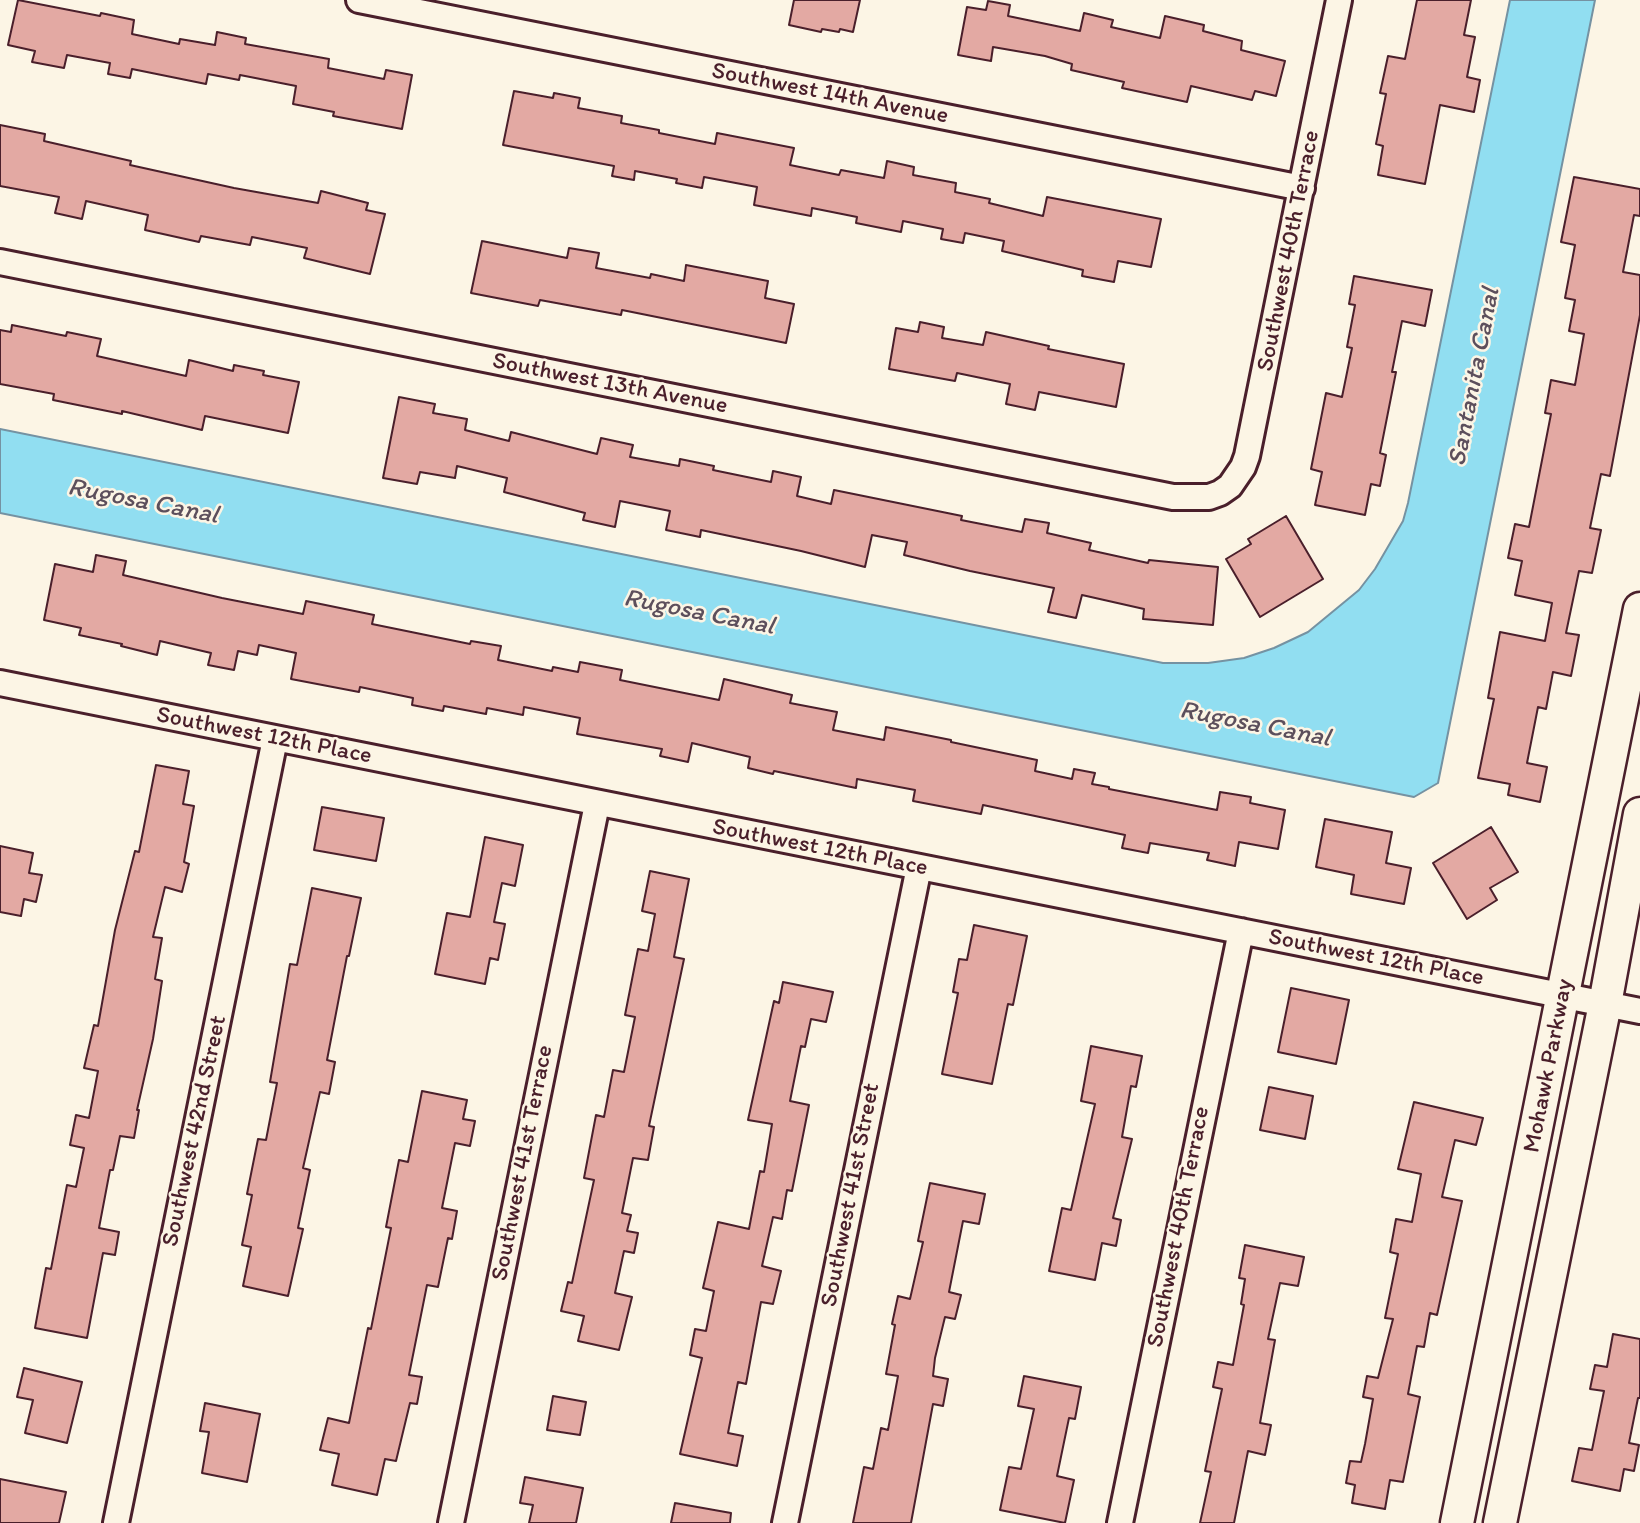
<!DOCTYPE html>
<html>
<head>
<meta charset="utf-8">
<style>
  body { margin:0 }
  canvas { display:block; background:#fcf5e5 }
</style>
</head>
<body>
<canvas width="1640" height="1523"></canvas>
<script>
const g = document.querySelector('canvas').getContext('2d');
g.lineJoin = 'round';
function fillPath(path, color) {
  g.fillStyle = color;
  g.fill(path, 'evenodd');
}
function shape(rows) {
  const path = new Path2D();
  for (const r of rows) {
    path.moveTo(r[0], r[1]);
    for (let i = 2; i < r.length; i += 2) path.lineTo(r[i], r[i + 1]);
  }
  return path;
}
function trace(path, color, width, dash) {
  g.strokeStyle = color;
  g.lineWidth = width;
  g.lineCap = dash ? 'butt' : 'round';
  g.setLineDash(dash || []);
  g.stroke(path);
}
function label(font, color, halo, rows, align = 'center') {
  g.font = font + ' Itim,sans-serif';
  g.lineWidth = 5;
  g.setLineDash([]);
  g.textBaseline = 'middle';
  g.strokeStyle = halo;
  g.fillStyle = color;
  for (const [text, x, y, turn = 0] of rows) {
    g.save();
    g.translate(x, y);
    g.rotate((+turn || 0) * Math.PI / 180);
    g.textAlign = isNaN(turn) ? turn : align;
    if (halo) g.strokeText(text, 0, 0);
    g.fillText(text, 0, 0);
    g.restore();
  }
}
const water = shape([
  [1510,0,1595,0,1438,783,1414,797,0,513,0,429,1163,663,1208,663,1244,658,1274,648,1308,632,1359,590,1375,569,1403,521,1408,503,1510,0]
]);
fillPath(water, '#91def1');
trace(water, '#7592a2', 2);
const building = shape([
  [18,0,100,16,101,13,134,20,132,34,179,44,180,39,215,45,217,32,246,38,245,44,329,59,328,68,384,79,386,70,412,75,402,129,333,116,334,112,293,104,296,86,240,75,239,80,208,74,206,84,132,69,130,78,108,74,110,63,67,55,64,68,32,62,35,51,8,45,18,0],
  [794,0,860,0,853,32,840,29,839,32,822,29,821,32,789,25,794,0],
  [1417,0,1471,0,1464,35,1475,37,1467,77,1480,80,1474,112,1440,105,1425,184,1378,175,1383,146,1376,144,1386,94,1380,93,1388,56,1405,59,1417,0],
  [988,1,1010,5,1008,16,1080,31,1084,13,1113,20,1111,27,1160,38,1165,16,1204,25,1203,31,1242,41,1241,50,1285,61,1276,96,1255,91,1252,100,1191,86,1187,102,1122,88,1124,82,1071,70,1072,64,1045,56,993,47,991,61,958,55,967,7,986,10,988,1],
  [514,91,553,98,554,93,580,98,578,108,622,116,621,123,659,130,659,133,715,144,717,133,794,148,790,165,839,175,841,170,884,178,887,161,914,167,913,175,956,183,955,192,990,199,989,203,1043,216,1047,197,1161,219,1151,267,1118,261,1114,282,1082,276,1083,270,1002,251,1004,241,965,233,963,243,941,239,943,229,903,221,901,232,856,223,857,217,812,208,811,216,754,205,757,187,704,177,702,188,676,183,677,179,635,171,634,180,612,176,614,166,503,145,514,91],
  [0,125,45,134,44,141,131,161,130,165,234,188,318,203,321,191,368,203,366,210,385,214,370,274,304,258,307,248,252,237,250,245,201,236,199,242,145,230,148,215,86,201,82,219,55,213,59,197,0,186,0,125],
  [1574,177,1640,189,1640,216,1634,215,1623,272,1640,275,1640,315,1610,476,1601,474,1590,528,1601,530,1592,573,1579,571,1566,633,1579,635,1571,676,1553,672,1546,709,1538,707,1527,763,1547,767,1540,802,1508,795,1510,784,1478,778,1494,699,1488,698,1500,632,1545,641,1552,603,1515,595,1522,561,1508,558,1515,524,1529,527,1551,414,1545,413,1551,380,1575,385,1584,334,1569,331,1575,300,1565,298,1575,245,1561,242,1574,177],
  [482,241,567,258,569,248,599,253,596,268,650,278,651,274,684,281,686,265,768,281,765,298,794,304,786,343,622,310,621,315,540,300,538,306,471,293,482,241],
  [1354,276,1432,290,1425,326,1402,321,1392,372,1396,372,1380,453,1386,455,1380,486,1371,484,1365,515,1315,505,1322,472,1311,469,1326,393,1342,397,1352,348,1347,347,1355,305,1349,304,1354,276],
  [920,322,944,327,942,338,983,345,986,332,1049,346,1048,349,1124,364,1116,407,1039,392,1035,410,1006,404,1010,384,957,373,955,381,889,369,896,328,918,332,920,322],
  [12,325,66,336,67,332,101,339,97,356,186,376,189,360,233,371,234,365,264,371,263,375,299,382,288,433,205,416,202,430,122,411,122,414,53,400,54,394,0,384,0,330,11,332,12,325],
  [399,397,435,404,433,413,467,419,465,430,509,441,511,432,597,454,601,438,633,445,630,457,679,466,680,459,714,466,713,470,771,482,773,471,801,477,797,496,831,504,834,490,962,516,961,520,1022,532,1025,519,1049,523,1047,533,1091,543,1089,550,1148,563,1149,560,1218,567,1213,625,1143,619,1144,609,1082,595,1076,618,1048,612,1054,588,970,571,904,555,907,542,872,535,865,567,801,551,701,530,700,537,666,530,670,511,620,501,615,527,583,520,585,513,504,492,507,478,457,466,455,478,420,472,417,484,383,478,399,397],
  [1286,516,1323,579,1260,617,1226,559,1251,544,1248,539,1286,516],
  [96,555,126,561,123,575,222,598,303,614,306,601,374,615,372,624,470,644,471,641,501,646,498,660,552,671,553,667,578,672,580,662,622,670,620,680,719,700,724,679,792,695,790,703,837,712,833,730,884,740,886,727,951,740,951,742,1037,760,1035,771,1072,779,1074,769,1095,773,1092,784,1109,787,1109,789,1217,810,1220,792,1251,797,1250,803,1285,810,1278,849,1239,842,1235,866,1207,860,1209,853,1150,843,1148,853,1122,848,1125,835,983,805,981,814,913,801,915,790,857,779,856,788,774,771,773,774,748,768,750,757,692,743,688,762,660,756,662,749,577,734,580,718,524,707,523,715,487,708,486,714,444,706,443,711,412,705,413,698,360,687,359,692,291,679,296,653,259,645,257,655,238,651,234,670,208,665,211,653,160,641,157,655,121,646,122,644,79,635,81,628,44,620,55,564,93,572,96,555],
  [156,765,189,771,183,804,194,806,184,862,189,864,182,892,165,887,153,937,162,938,155,979,162,981,153,1039,137,1110,139,1110,134,1138,120,1136,113,1170,110,1170,99,1228,119,1232,115,1255,103,1253,87,1338,35,1328,46,1268,51,1269,67,1185,76,1187,84,1148,70,1145,76,1115,89,1118,98,1071,84,1068,94,1025,98,1026,115,930,135,851,139,852,156,765],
  [322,807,384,818,376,861,314,850,322,807],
  [1325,819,1392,832,1386,863,1411,868,1404,904,1351,894,1354,875,1316,867,1325,819],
  [1491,827,1518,872,1490,888,1497,900,1467,919,1433,863,1491,827],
  [485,837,523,845,515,886,502,883,494,922,505,924,498,960,490,958,485,984,435,974,447,913,470,917,485,837],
  [0,846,33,853,29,873,42,875,36,902,24,899,21,916,0,912,0,846],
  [650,871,689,879,674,957,684,959,649,1126,654,1127,648,1160,633,1158,622,1213,631,1215,627,1231,638,1233,634,1253,624,1251,615,1293,632,1297,619,1350,578,1341,584,1316,561,1311,568,1282,572,1283,594,1180,584,1178,596,1115,604,1117,613,1070,624,1072,635,1017,625,1015,638,949,648,951,655,914,642,911,650,871],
  [312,888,361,898,349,956,347,956,327,1060,335,1062,329,1094,320,1092,303,1168,310,1170,298,1228,303,1229,288,1296,243,1286,251,1247,242,1245,252,1195,247,1194,258,1139,266,1140,277,1083,270,1082,290,964,297,965,312,888],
  [974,925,1027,936,1013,1005,1008,1004,992,1084,942,1074,958,993,953,992,959,959,967,960,974,925],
  [783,982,833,992,826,1022,811,1019,805,1047,801,1046,790,1101,809,1105,792,1191,787,1190,782,1219,773,1217,762,1266,781,1271,773,1304,761,1302,746,1384,738,1382,728,1433,743,1436,737,1466,680,1454,702,1358,690,1355,695,1329,706,1331,714,1291,703,1288,718,1222,749,1229,760,1171,764,1172,772,1124,748,1120,774,1001,779,1003,783,982],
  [1291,988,1349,1000,1336,1064,1278,1052,1291,988],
  [1091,1046,1142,1056,1136,1087,1131,1086,1122,1137,1132,1139,1113,1218,1121,1220,1116,1246,1102,1243,1095,1280,1049,1271,1062,1208,1071,1210,1095,1104,1081,1101,1091,1046],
  [1269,1087,1313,1096,1305,1139,1260,1130,1269,1087],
  [422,1091,467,1100,463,1119,475,1121,470,1146,455,1143,442,1208,457,1211,452,1239,448,1238,438,1287,427,1285,409,1375,422,1377,417,1404,410,1403,396,1461,385,1459,377,1495,332,1485,339,1454,320,1450,328,1418,349,1423,368,1328,371,1329,391,1228,386,1227,399,1160,408,1162,422,1091],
  [1414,1102,1483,1118,1476,1145,1455,1140,1442,1197,1462,1201,1437,1315,1430,1313,1424,1347,1417,1346,1408,1394,1420,1397,1403,1482,1390,1480,1385,1509,1352,1503,1355,1485,1346,1483,1350,1461,1361,1462,1365,1444,1373,1399,1363,1397,1367,1376,1378,1378,1393,1319,1385,1318,1398,1254,1390,1252,1396,1219,1412,1222,1421,1174,1398,1169,1414,1102],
  [930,1183,985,1194,979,1224,963,1221,949,1292,961,1295,955,1319,945,1317,935,1358,933,1376,948,1379,943,1406,933,1404,911,1523,853,1523,864,1467,873,1469,881,1428,888,1430,898,1376,886,1374,895,1325,892,1324,898,1296,910,1299,923,1242,918,1241,930,1183],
  [1245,1245,1304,1257,1298,1286,1280,1283,1268,1339,1275,1340,1260,1423,1271,1425,1265,1455,1248,1451,1234,1523,1200,1523,1211,1472,1205,1471,1222,1389,1213,1387,1218,1362,1233,1365,1244,1305,1241,1304,1245,1279,1239,1278,1245,1245],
  [1613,1334,1640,1339,1640,1398,1638,1398,1629,1443,1639,1445,1634,1471,1624,1469,1620,1491,1572,1481,1579,1448,1592,1450,1604,1391,1590,1389,1595,1365,1607,1367,1613,1334],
  [24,1368,82,1382,67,1443,25,1433,33,1400,17,1397,24,1368],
  [1024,1376,1081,1387,1075,1419,1069,1418,1057,1476,1074,1480,1065,1523,1000,1510,1009,1467,1021,1469,1034,1409,1018,1406,1024,1376],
  [553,1396,586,1402,580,1435,547,1430,553,1396],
  [205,1403,260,1414,247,1482,202,1473,209,1432,200,1431,205,1403],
  [525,1477,583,1488,576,1523,529,1523,533,1505,520,1503,525,1477],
  [0,1479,66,1492,59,1523,0,1523,0,1479],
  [675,1503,731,1513,730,1523,671,1523,675,1503]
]);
fillPath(building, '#e3a9a3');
trace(building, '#4a1f2b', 2);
const minor = shape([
  [359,0,1302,188],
  [0,262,1173,497,1209,497,1220,493,1230,486,1243,467,1247,456,1339,0],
  [0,683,1640,1011],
  [116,1523,275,739],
  [451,1523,597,804],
  [785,1523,919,867],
  [1120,1523,1241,931]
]);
const tertiary = shape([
  [1457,1523,1640,609],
  [1500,1523,1605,1004,1640,814]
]);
trace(minor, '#4a1f2b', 30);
trace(tertiary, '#4a1f2b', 37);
trace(minor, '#fcf5e5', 24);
trace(tertiary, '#fcf5e5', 32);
label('24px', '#4a1f2b', '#fcf5e5', [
  ["Southwest 14th Avenue",830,94,11],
  ["Southwest 40th Terrace",1289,251,-79],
  ["Southwest 13th Avenue",610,384,11],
  ["Southwest 12th Place",264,736,11],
  ["Southwest 12th Place",820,848,11],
  ["Southwest 12th Place",1376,958,11],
  ["Mohawk Parkway",1549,1066,-79],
  ["Southwest 42nd Street",195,1131,-78],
  ["Southwest 41st Terrace",523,1163,-79],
  ["Southwest 41st Street",851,1195,-79],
  ["Southwest 40th Terrace",1179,1227,-79]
]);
label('italic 26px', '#5c4f5c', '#fcf5e5', [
  ["Santanita Canal",1475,377,-79],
  ["Rugosa Canal",143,502,11],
  ["Rugosa Canal",699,613,11],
  ["Rugosa Canal",1255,725,11]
]);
</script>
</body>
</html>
